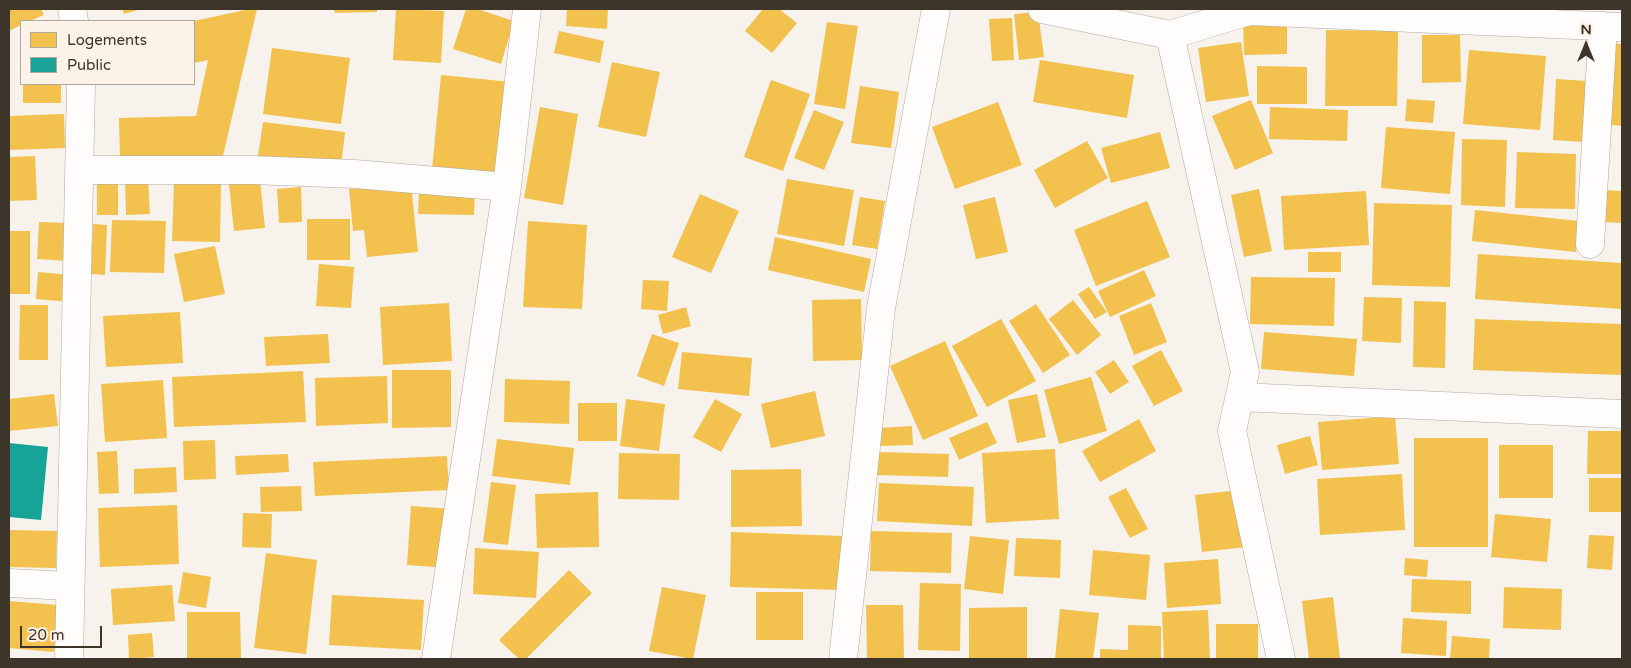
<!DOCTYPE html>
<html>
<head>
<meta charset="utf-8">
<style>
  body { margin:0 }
  #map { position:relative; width:1631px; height:668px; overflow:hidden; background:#f7f2ec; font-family:"Varela Round",sans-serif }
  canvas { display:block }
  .frame { position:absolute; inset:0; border:10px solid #3e352a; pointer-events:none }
  .legend { position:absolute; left:20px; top:20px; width:175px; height:65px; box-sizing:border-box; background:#fcf2e8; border:1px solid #b0a69c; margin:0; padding:6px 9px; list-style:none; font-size:15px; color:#3e352a }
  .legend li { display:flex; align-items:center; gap:10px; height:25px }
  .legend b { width:25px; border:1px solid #b0a69c }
  .north { position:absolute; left:1561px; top:20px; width:50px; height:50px; -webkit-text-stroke:4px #fcf2e8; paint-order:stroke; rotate:0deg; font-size:14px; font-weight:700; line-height:20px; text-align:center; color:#3e352a }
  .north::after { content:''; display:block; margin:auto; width:18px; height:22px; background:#3e352a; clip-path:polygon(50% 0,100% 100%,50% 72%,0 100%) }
  .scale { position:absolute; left:20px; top:626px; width:82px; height:22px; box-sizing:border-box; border:2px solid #3e352a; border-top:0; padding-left:6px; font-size:15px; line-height:18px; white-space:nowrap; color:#3e352a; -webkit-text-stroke:4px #fcf2e8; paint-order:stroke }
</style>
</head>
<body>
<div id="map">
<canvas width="1631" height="668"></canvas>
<div class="frame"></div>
<ul class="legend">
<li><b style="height:14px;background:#f2c14e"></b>Logements</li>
<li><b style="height:14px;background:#17a398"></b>Public</li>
</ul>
<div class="north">N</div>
<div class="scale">20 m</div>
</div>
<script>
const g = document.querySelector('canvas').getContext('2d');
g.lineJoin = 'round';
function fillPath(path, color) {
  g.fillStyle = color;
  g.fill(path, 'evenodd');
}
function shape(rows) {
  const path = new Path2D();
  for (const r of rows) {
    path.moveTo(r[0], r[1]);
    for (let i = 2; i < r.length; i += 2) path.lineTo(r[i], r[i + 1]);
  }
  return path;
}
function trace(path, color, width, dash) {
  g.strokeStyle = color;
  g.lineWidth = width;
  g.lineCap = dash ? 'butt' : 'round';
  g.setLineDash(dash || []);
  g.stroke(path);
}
fillPath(shape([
  [9,9,41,9,44,15,30,21,21,21,21,25,9,31],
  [122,9,141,9,124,14],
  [250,9,257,9,223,156,120,158,119,118,196,116,208,60,194,63,194,21],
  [334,9,377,9,377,12,335,13],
  [396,9,444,11,441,63,393,60],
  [466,9,477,9,514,21,501,64,453,49],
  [567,9,608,9,607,29,566,26],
  [763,9,779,9,797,23,772,53,745,31],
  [1038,12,1044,57,1019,60,1014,14],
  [1012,18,1014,60,992,61,989,19],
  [827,22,858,26,845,109,814,104],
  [1243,22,1287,22,1287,54,1244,55],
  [1326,30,1398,31,1397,106,1325,106],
  [559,31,604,41,600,63,554,53],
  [1422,35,1460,35,1461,82,1422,83],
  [1241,42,1249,96,1206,102,1198,48],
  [1611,43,1622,44,1622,126,1604,124],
  [272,48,350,58,341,124,263,114],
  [1469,50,1546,56,1540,130,1463,124],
  [1040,60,1134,75,1127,118,1033,102],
  [612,62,660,72,646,137,598,127],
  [1257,66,1307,67,1307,104,1257,104],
  [441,75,511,82,502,177,432,170],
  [1556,79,1587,81,1584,142,1553,140],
  [771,80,810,94,783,171,744,157],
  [23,84,61,84,61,103,23,103],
  [860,86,899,92,891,148,851,143],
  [1407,99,1435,101,1433,123,1405,121],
  [1251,100,1273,153,1235,170,1212,116],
  [998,102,1022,165,955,189,932,127],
  [540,107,578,114,563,205,524,198],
  [1270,107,1348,110,1347,141,1269,139],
  [814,110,844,122,824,170,794,158],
  [64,114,65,148,9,150,9,116],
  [263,122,345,132,341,166,258,156],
  [1386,127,1455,132,1450,194,1381,188],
  [1160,132,1170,168,1111,183,1101,148],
  [1462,139,1507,140,1505,207,1461,205],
  [1087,141,1108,178,1055,208,1034,170],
  [1517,152,1576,154,1575,209,1515,208],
  [35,156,37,200,9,201,9,157],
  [97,179,118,179,118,215,97,215],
  [125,179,148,179,150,214,126,215],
  [787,179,854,190,844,246,777,234],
  [260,181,265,228,234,231,229,184],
  [174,182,221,184,220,242,172,241],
  [411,184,418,252,367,257,364,230,353,231,349,189],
  [301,187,302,222,279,223,277,189],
  [419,189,475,190,474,215,418,214],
  [1259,189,1272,251,1244,257,1231,195],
  [1604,190,1622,191,1622,223,1602,222],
  [1366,191,1369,245,1284,250,1281,196],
  [700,194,739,211,711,273,672,257],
  [860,197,885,201,877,249,852,245],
  [995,197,1008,252,976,259,963,205],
  [1147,201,1170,257,1096,286,1074,230],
  [1374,203,1452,205,1450,287,1372,285],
  [1475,210,1579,221,1576,252,1472,241],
  [307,219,350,219,350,260,307,260],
  [112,220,166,221,164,273,110,272],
  [528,221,587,225,582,309,523,307],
  [39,222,69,223,67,261,37,259],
  [93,224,107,225,105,275,91,274],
  [9,231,30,231,30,294,9,294],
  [775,237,871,259,864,292,768,270],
  [215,246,225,294,184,302,174,254],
  [1308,252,1341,252,1341,272,1308,272],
  [1478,254,1622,263,1622,309,1475,299],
  [319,264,354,267,351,308,316,306],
  [1144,270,1156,296,1110,317,1098,291],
  [38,272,72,275,69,302,36,299],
  [1251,277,1335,278,1334,326,1250,324],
  [643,280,669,281,667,311,641,309],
  [1089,287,1107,312,1095,319,1078,294],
  [1364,297,1402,298,1401,343,1362,341],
  [861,299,862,360,813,361,812,300],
  [1073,300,1101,335,1077,355,1049,319],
  [1414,301,1446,302,1445,368,1413,367],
  [449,303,452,361,383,365,380,307],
  [1151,303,1167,342,1134,355,1119,316],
  [1036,304,1070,355,1043,373,1009,321],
  [20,305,48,305,48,360,19,360],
  [686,307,691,326,663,334,658,315],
  [180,312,183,363,106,367,103,316],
  [1001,319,1036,381,987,407,952,346],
  [1475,319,1622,324,1622,375,1473,370],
  [1264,332,1357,339,1354,376,1261,369],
  [328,334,330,363,266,366,264,337],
  [652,334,679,343,664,386,637,376],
  [945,341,978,416,923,440,890,366],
  [1161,350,1183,391,1154,406,1132,366],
  [682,352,752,358,749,396,678,389],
  [1114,360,1129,382,1110,394,1095,372],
  [392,370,451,370,451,427,392,428],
  [303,371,306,422,174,427,172,377],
  [387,376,388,423,316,426,315,378],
  [1091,377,1107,431,1059,444,1044,390],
  [505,379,570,381,569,424,504,422],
  [163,380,167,438,105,442,101,384],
  [815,391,825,436,771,448,761,404],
  [54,394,58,426,9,431,9,399],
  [1037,394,1046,437,1017,443,1008,400],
  [626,399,665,404,659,451,620,446],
  [715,399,742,414,721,452,693,437],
  [578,403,617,403,617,441,578,441],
  [1395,416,1399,464,1322,470,1318,422],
  [1139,419,1156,451,1100,482,1082,451],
  [987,422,997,443,959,460,949,438],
  [912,426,913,445,878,446,878,428],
  [1588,431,1622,431,1622,474,1587,474],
  [1310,436,1318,465,1285,474,1277,445],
  [1414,438,1488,438,1488,547,1414,547],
  [497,439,574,448,570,485,492,476],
  [215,440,216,479,184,480,183,441],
  [1499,445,1553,445,1553,498,1499,498],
  [1055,449,1059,519,986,523,982,453],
  [117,451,119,493,99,494,97,452],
  [878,452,949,454,948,477,877,475],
  [619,453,680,454,679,500,618,499],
  [288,454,289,472,236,475,235,456],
  [447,456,449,490,315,496,313,462],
  [176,467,177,492,134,494,134,469],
  [801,469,802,526,731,527,731,470],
  [1402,474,1405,530,1320,535,1317,479],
  [1589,478,1622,478,1622,512,1589,512],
  [491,482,516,485,508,545,483,542],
  [879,483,974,487,972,526,877,521],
  [301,486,302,511,261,512,260,487],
  [1126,488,1148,529,1130,538,1108,497],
  [1239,490,1246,547,1202,552,1195,495],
  [598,492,599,547,537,548,535,494],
  [177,505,179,564,100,567,98,508],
  [411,506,453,509,449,568,407,565],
  [243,513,272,514,271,548,242,547],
  [1495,514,1551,519,1547,562,1491,557],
  [9,530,57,531,56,568,9,567],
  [871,531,952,533,951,573,870,571],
  [731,532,842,536,841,590,730,587],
  [1589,535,1614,536,1612,570,1587,568],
  [970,536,1009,540,1003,594,964,589],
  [1016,538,1061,540,1060,578,1014,576],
  [475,548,539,552,536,598,473,594],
  [1093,550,1150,555,1146,600,1089,595],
  [266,553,317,560,306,654,254,648],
  [1405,558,1428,560,1427,577,1404,575],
  [1218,559,1221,604,1167,608,1164,563],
  [569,570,592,593,526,659,519,659,499,640],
  [183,572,211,577,206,608,178,603],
  [1412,579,1471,581,1471,614,1411,612],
  [920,583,961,584,960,651,918,650],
  [172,585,175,621,113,625,111,589],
  [662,587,706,595,693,659,649,651],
  [1504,587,1562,589,1561,630,1503,628],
  [756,592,803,592,803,640,756,640],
  [332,595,424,600,421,650,329,645],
  [1333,597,1340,659,1309,659,1302,601],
  [9,601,58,605,54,652,9,648],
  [866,605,903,605,904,659,867,659],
  [1027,607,1027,659,969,659,969,608],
  [1060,609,1099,613,1093,659,1055,659],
  [1208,610,1210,658,1164,659,1162,612],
  [187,612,240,612,241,658,187,659],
  [1403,618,1447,621,1446,656,1401,653],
  [1216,624,1258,624,1258,659,1216,659],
  [1128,625,1161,626,1161,659,1100,659,1100,649,1128,650],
  [152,633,154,657,129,659,128,635],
  [1452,636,1490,639,1489,659,1450,659]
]), '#f2c14e');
fillPath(shape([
  [9,443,48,447,41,520,9,517]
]), '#17a398');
const minor = shape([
  [72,9,74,21],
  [1042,9,1170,35,1249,11,1622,27],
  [1170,35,1245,372,1232,431,1281,659],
  [81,170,252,170,355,174,507,187],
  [1590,244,1603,26],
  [1240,397,1622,414],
  [9,583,70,586],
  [69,659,81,84],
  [436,659,507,187,527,9],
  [843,659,881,308,936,9]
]);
trace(minor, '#b0a9a2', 29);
trace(minor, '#fefdfc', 28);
</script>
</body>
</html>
